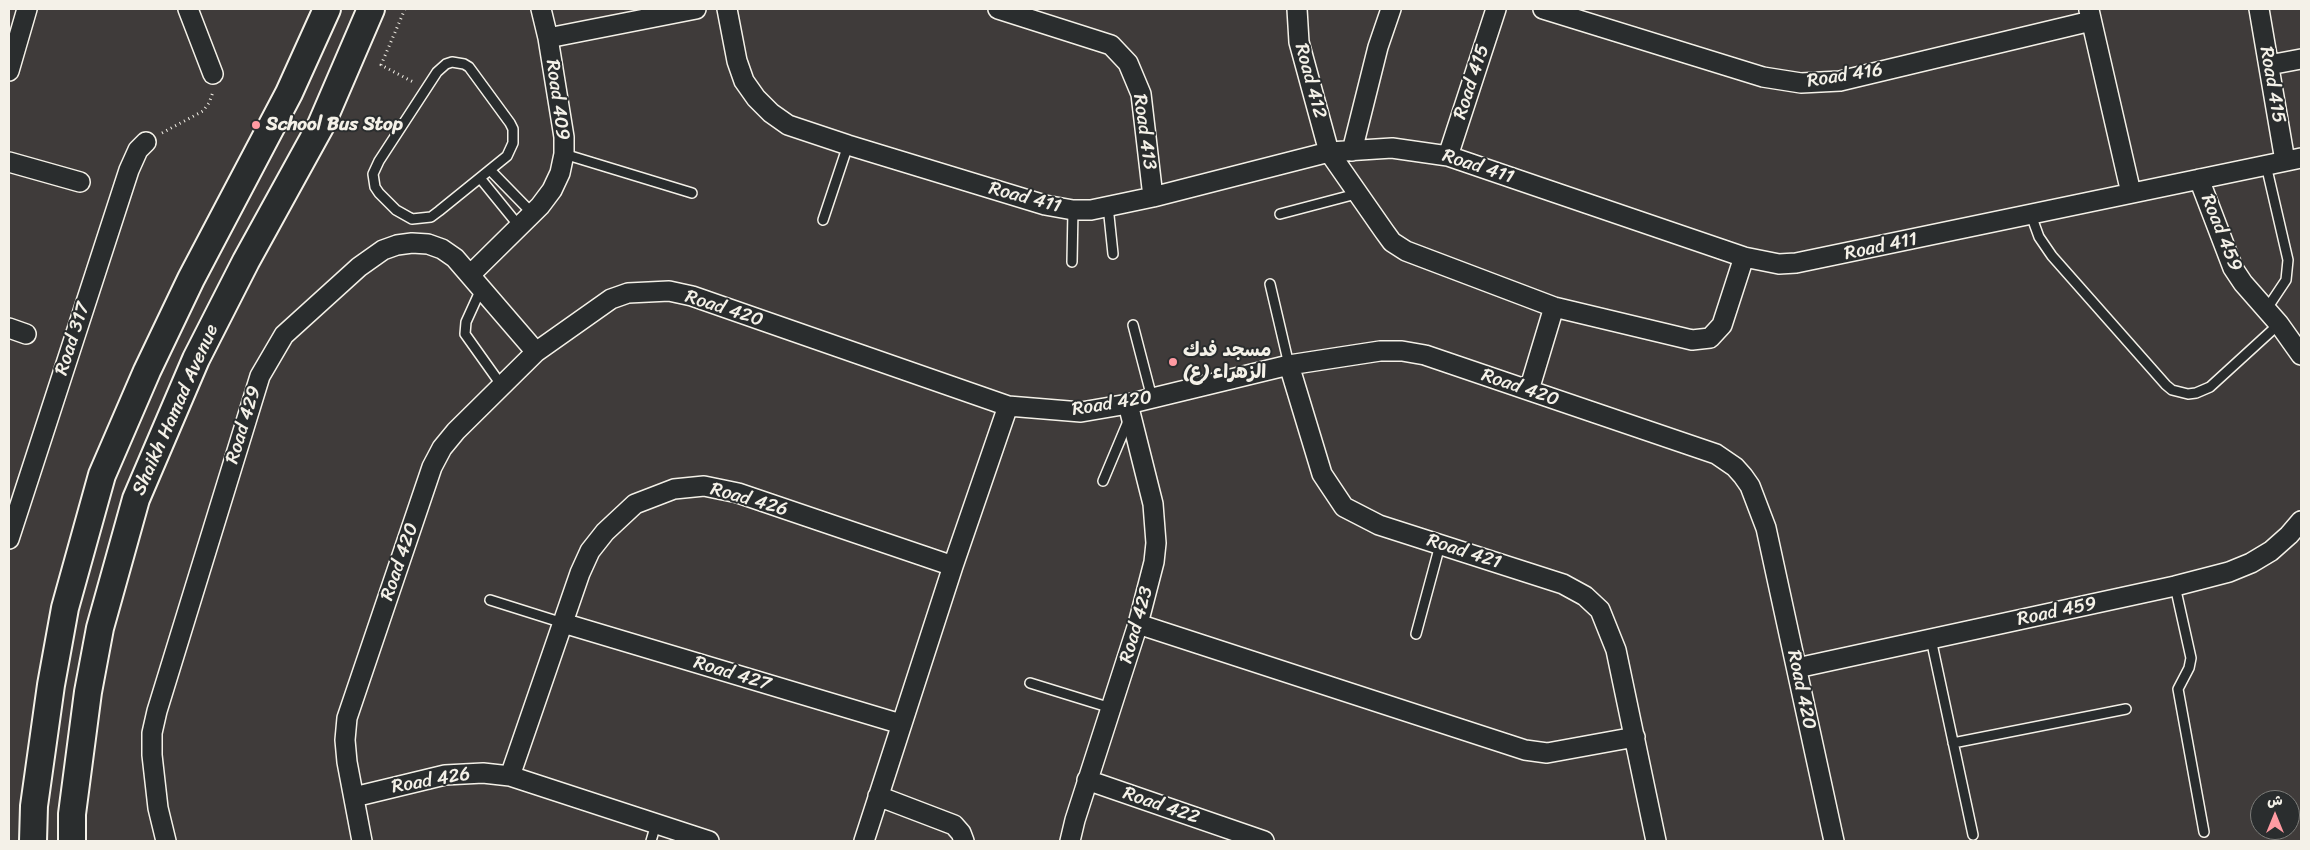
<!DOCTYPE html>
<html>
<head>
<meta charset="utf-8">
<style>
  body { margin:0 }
  #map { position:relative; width:2310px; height:850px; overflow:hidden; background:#3f3b3a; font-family:Sriracha,"Playpen Sans Arabic",sans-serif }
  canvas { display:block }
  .frame { position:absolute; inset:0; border:10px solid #f4f1e8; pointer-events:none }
  .north { position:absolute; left:2250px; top:790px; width:50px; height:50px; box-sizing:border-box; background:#2a2d2e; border:1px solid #7b7b78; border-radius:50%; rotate:0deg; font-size:14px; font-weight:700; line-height:20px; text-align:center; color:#f4f1e8 }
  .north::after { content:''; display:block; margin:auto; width:18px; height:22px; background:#ff9aa2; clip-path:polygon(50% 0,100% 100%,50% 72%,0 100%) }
</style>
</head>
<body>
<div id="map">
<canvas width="2310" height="850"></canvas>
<div class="frame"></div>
<div class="north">ش</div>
</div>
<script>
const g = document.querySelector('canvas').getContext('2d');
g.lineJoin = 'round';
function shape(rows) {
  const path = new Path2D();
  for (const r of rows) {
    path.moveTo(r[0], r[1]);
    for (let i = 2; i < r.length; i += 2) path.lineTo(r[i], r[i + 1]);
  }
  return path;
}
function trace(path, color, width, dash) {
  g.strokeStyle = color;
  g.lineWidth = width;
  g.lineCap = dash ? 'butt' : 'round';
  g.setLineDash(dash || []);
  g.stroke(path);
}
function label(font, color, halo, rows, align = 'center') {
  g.font = font + ' Sriracha,"Playpen Sans Arabic",sans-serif';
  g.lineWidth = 4;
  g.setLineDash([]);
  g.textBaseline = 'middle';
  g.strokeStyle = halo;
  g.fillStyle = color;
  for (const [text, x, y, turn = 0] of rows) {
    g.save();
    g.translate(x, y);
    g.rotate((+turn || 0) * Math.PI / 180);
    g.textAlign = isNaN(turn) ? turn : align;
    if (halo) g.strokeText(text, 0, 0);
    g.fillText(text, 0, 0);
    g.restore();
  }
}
const lane = shape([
  [452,62,464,64,469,67,510,123,513,129,513,143,507,156,439,211,431,217,412,219,396,210,379,193,375,187,373,174,379,161,437,72,446,64,452,62],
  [564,154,692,193],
  [2266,165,2288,260,2286,280,2266,310],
  [490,170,532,213],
  [480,178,519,226],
  [1108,206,1113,254],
  [1280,214,1356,194],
  [2031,215,2039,237,2052,256,2166,385,2172,390,2188,394,2196,393,2210,387,2279,324],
  [823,220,848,145],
  [1072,262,1073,210],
  [1270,284,1289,365],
  [481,289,466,322,465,334,502,386],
  [1133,325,1152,398],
  [1103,481,1129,419],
  [2175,586,2191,658,2189,668,2178,689,2204,832],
  [490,600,563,623],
  [1416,634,1440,545],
  [1931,639,1973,835],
  [1030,683,1111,708],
  [1953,743,2126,709],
  [651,841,656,824]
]);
const street = shape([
  [188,9,213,74],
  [727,9,737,61,744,81,756,98,771,113,788,125,848,145,1045,205,1073,210,1091,210,1153,197,1329,152,1392,148,1448,156,1744,257,1779,264,1796,263,2301,158],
  [998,9,1111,45,1128,63,1141,94,1153,197],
  [1297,9,1299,42,1329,152,1384,231,1392,242,1406,251,1554,307,1692,340,1710,338,1722,325,1744,257],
  [1543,9,1763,77,1801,83,1840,81,2091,21],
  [2259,9,2285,161],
  [2089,10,2131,193],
  [548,38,696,9],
  [2269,65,2301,59],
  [9,71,27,9],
  [1352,151,1378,47,1391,9],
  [1448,156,1496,9],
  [9,162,80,182],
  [2199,179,2233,268,2243,283,2279,324,2301,355],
  [470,275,540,206,552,190,560,173,564,154,564,137,548,38,541,9],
  [9,328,26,334],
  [1289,365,1322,474,1344,507,1379,525,1563,584,1585,596,1600,610,1616,650,1656,841],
  [1529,390,1554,307],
  [9,539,129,170,138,150,146,142],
  [563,623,901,724],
  [1138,624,1525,750,1547,753,1635,737],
  [1797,668,2175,586,2229,572,2251,563,2271,551,2289,535,2301,521],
  [510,776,580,573,590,551,605,532,635,504,674,489,704,486,738,493,953,566],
  [1087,780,1264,841],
  [878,796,954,825,961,833,964,841],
  [354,797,445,775,483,773,510,776,709,841],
  [166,841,158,808,152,755,152,733,157,711,260,376,284,335,359,267,383,250,397,245,412,243,428,244,442,249,455,258,536,352],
  [362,841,347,762,345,740,347,718,432,467,442,448,456,431,536,352,611,299,628,293,669,291,692,296,1008,406,1081,412,1128,404,1289,365,1380,351,1402,351,1425,355,1716,454,1735,467,1743,476,1750,486,1766,528,1834,841],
  [864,841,953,566,1008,406],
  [1070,841,1075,820,1138,624,1154,562,1156,543,1153,504,1128,404]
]);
const secondary = shape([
  [33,841,34,806,51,685,65,608,102,475,147,371,191,279,289,93,327,9],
  [72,841,72,814,88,692,100,628,136,499,196,359,246,261,321,125,371,9]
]);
trace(lane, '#f4f1e8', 12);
trace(street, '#f4f1e8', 22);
trace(secondary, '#f4f1e8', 30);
trace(shape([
  [405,9,381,65,415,83],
  [162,133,203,111,209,103,213,92]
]), '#f4f1e8', 3, [1, 4]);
trace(lane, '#2a2d2e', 9);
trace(street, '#2a2d2e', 19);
trace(secondary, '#2a2d2e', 26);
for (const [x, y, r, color] of [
  [256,125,5,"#ff9aa2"],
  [1173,362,5,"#ff9aa2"]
]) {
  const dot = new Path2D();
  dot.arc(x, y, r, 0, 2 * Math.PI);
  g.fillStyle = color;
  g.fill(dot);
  trace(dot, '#2a2d2e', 2);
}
label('19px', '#f4f1e8', '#2a2d2e', [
  ["Road 416",1845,76,-9],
  ["Road 412",1310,81,75],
  ["Road 415",1472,82,-72],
  ["Road 415",2272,85,80],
  ["Road 409",557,100,82],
  ["Road 413",1144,132,82],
  ["Road 411",1478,167,18],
  ["Road 411",1025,198,15],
  ["Road 459",2221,233,68],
  ["Road 411",1881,247,-12],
  ["Road 420",724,309,18],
  ["Road 317",73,339,-72],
  ["Road 420",1520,388,19],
  ["Road 420",1112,404,-9],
  ["Shaikh Hamad Avenue",176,410,-66],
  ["Road 429",244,425,-73],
  ["Road 426",749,500,16],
  ["Road 421",1464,552,18],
  ["Road 420",400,562,-71],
  ["Road 459",2057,612,-12],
  ["Road 423",1137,625,-74],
  ["Road 427",732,674,17],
  ["Road 420",1801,690,78],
  ["Road 426",431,781,-10],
  ["Road 422",1161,806,19]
]);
label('bold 19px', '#f4f1e8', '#2a2d2e', [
  ["School Bus Stop",266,125],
  ["مسجد فدك",1183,351],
  ["الزهراء (ع)",1183,373]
], 'left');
</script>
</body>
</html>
